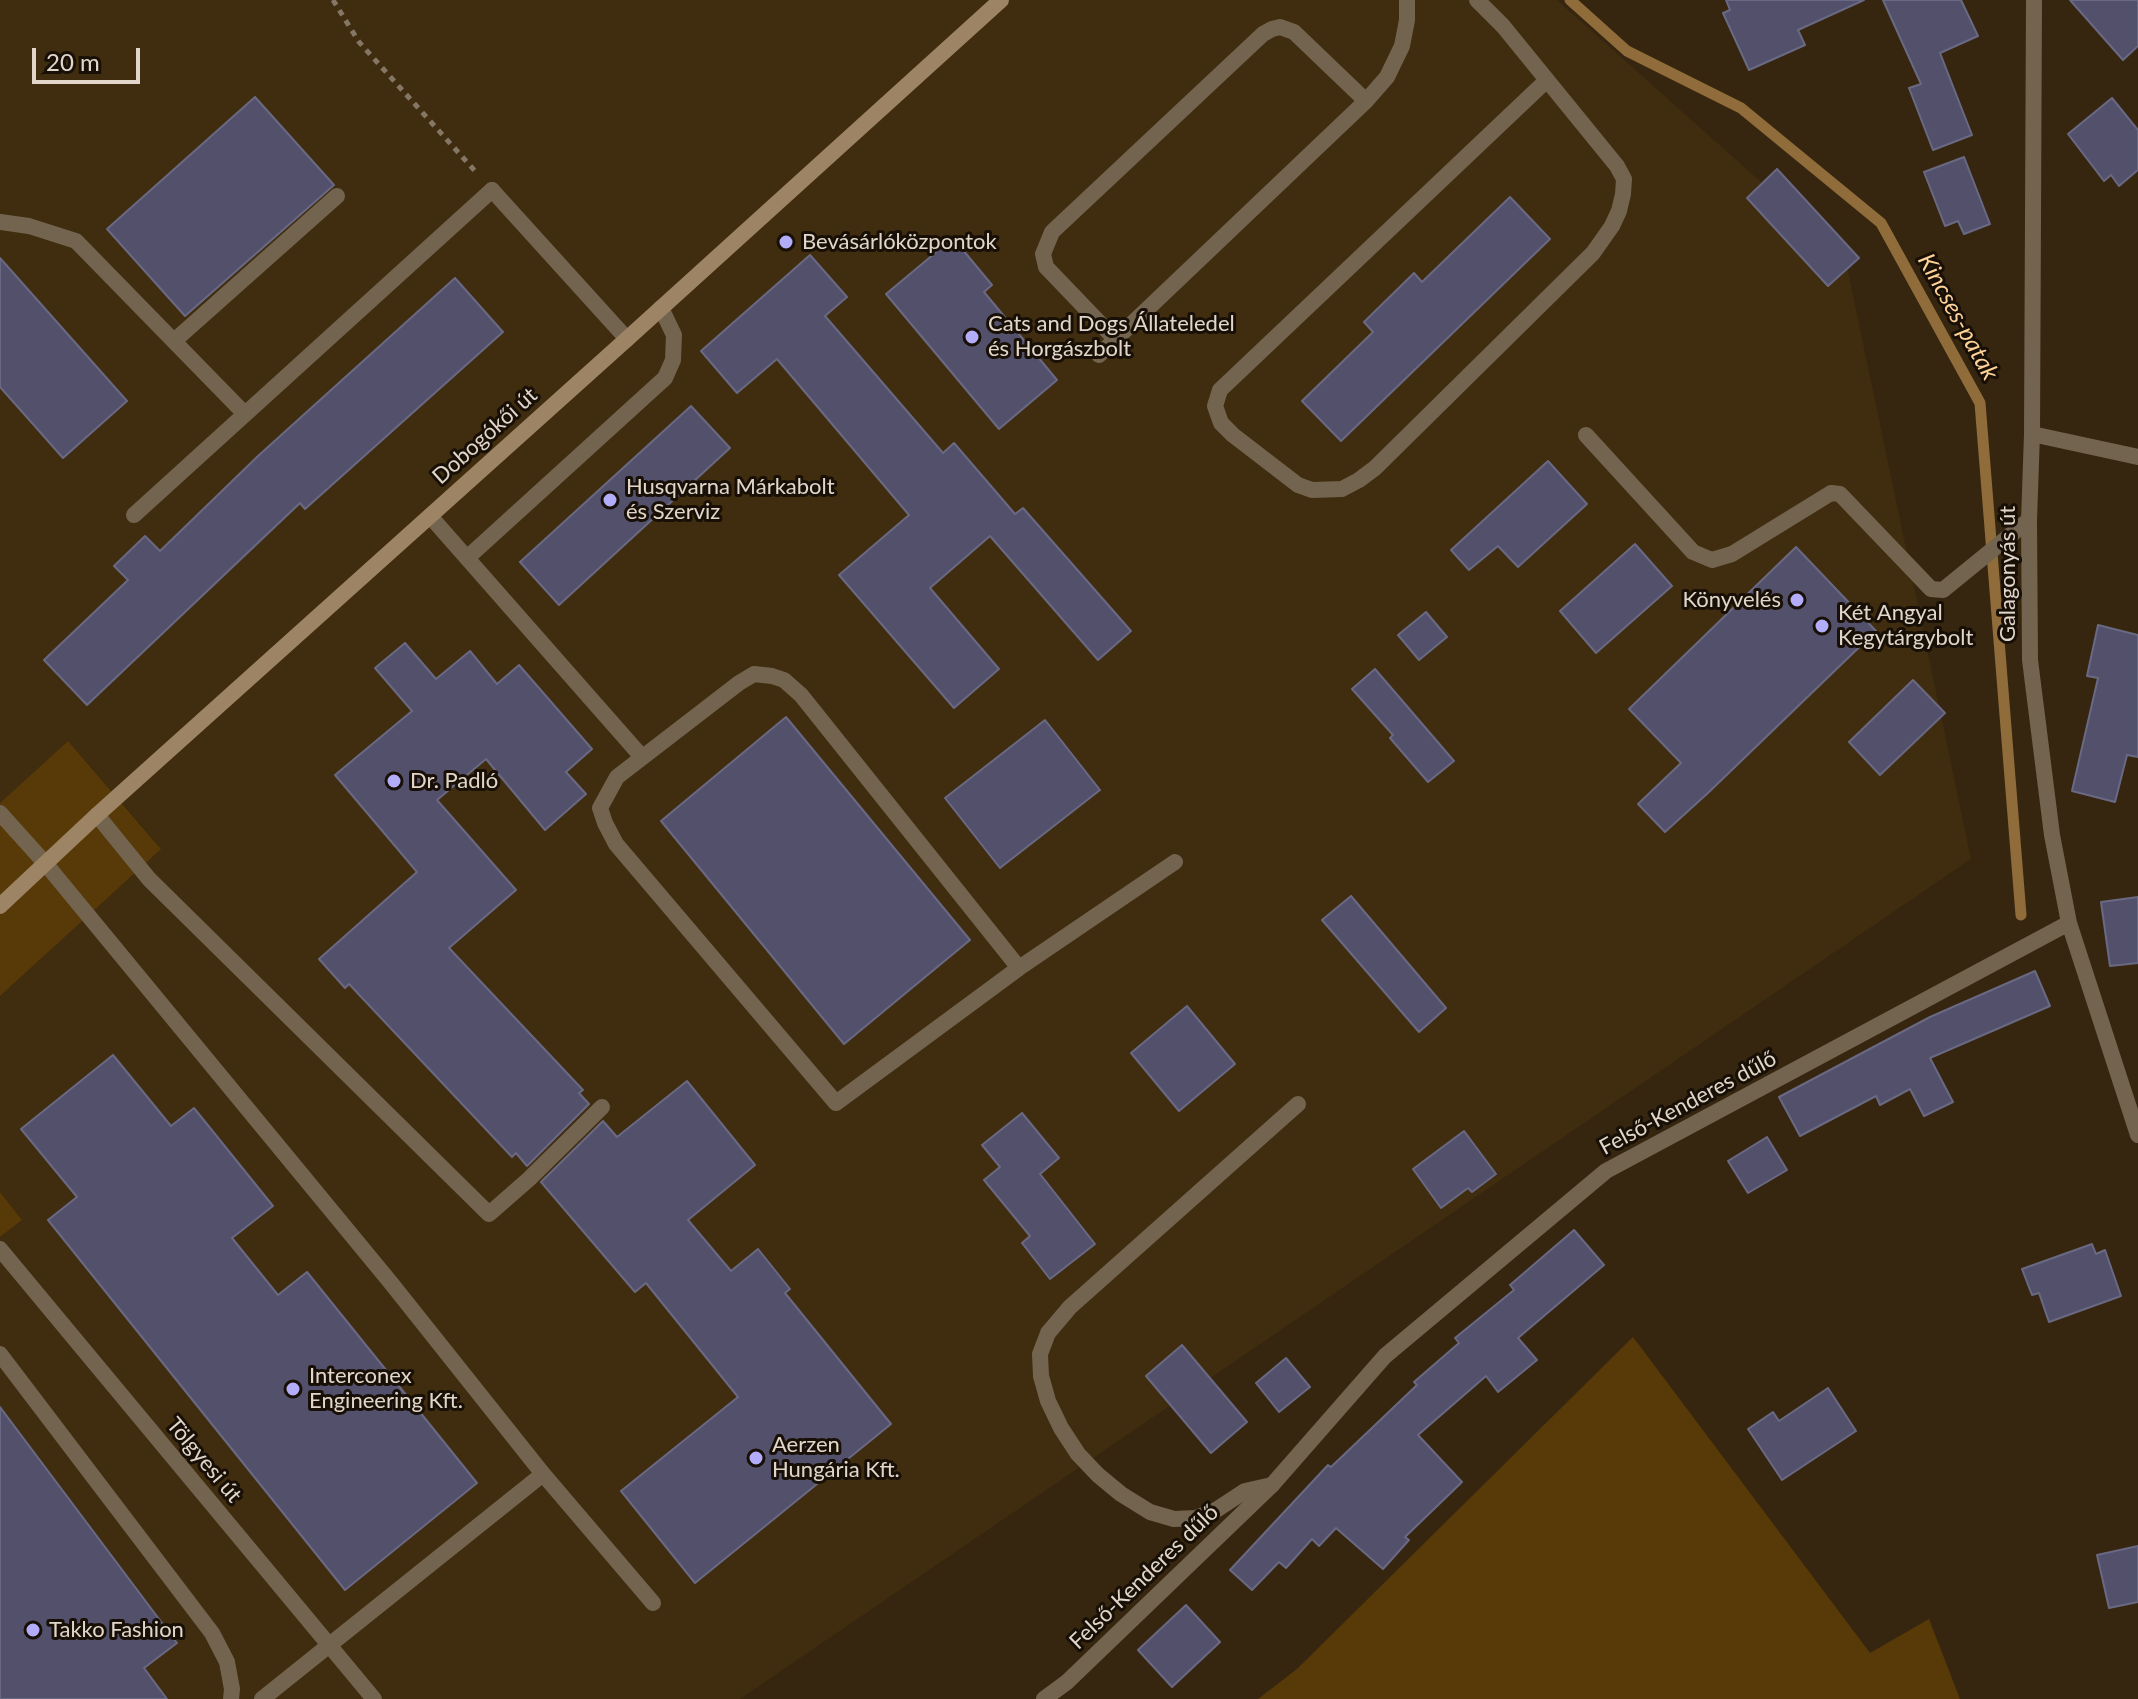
<!DOCTYPE html>
<html>
<head>
<meta charset="utf-8">
<style>
  body { margin:0 }
  #map { position:relative; width:2138px; height:1699px; overflow:hidden; background:#36260f; font-family:Lato,sans-serif }
  canvas { display:block }
  .scale { position:absolute; left:32px; top:48px; width:108px; height:36px; box-sizing:border-box; border:4px solid #e1d6c9; border-top:0; padding-left:10px; font-size:24px; line-height:28px; white-space:nowrap; color:#e1d6c9; -webkit-text-stroke:6px #181007; paint-order:stroke }
</style>
</head>
<body>
<div id="map">
<canvas width="2138" height="1699"></canvas>
<div class="scale">20 m</div>
</div>
<script>
const g = document.querySelector('canvas').getContext('2d');
g.lineJoin = 'round';
function fillPath(path, color) {
  g.fillStyle = color;
  g.fill(path, 'evenodd');
}
function shape(rows) {
  const path = new Path2D();
  for (const r of rows) {
    path.moveTo(r[0], r[1]);
    for (let i = 2; i < r.length; i += 2) path.lineTo(r[i], r[i + 1]);
  }
  return path;
}
function trace(path, color, width, dash) {
  g.strokeStyle = color;
  g.lineWidth = width;
  g.lineCap = dash ? 'butt' : 'round';
  g.setLineDash(dash || []);
  g.stroke(path);
}
function label(font, color, halo, rows, align = 'center') {
  g.font = font + ' Lato,sans-serif';
  g.lineWidth = 6;
  g.setLineDash([]);
  g.textBaseline = 'middle';
  g.strokeStyle = halo;
  g.fillStyle = color;
  for (const [text, x, y, turn = 0] of rows) {
    g.save();
    g.translate(x, y);
    g.rotate((+turn || 0) * Math.PI / 180);
    g.textAlign = isNaN(turn) ? turn : align;
    if (halo) g.strokeText(text, 0, 0);
    g.fillText(text, 0, 0);
    g.restore();
  }
}
fillPath(shape([
  [0,0,1557,0,1845,257,1971,859,740,1699,0,1699,0,1237,22,1220,0,1192,0,996,161,848,68,741,0,803]
]), '#402c0e');
fillPath(shape([
  [68,741,161,849,0,996,0,803],
  [0,1192,22,1220,0,1237],
  [1633,1337,1870,1653,1929,1619,1960,1699,1258,1699,1297,1669]
]), '#583a09');
trace(shape([
  [1570,0,1627,51,1741,108,1881,223,1980,403,2021,915]
]), '#906c3b', 11);
const building = shape([
  [1726,0,1864,0,1798,30,1805,45,1749,70,1723,13,1730,10,1726,0],
  [1883,0,1961,0,1978,36,1940,53,1972,135,1933,150,1909,88,1921,84,1883,0],
  [2070,0,2138,0,2138,46,2123,60,2070,0],
  [255,97,334,185,185,316,107,229,255,97],
  [2112,98,2138,130,2138,170,2119,186,2111,175,2104,181,2068,134,2112,98],
  [1964,157,1990,224,1964,234,1958,221,1945,226,1924,172,1964,157],
  [1777,169,1859,258,1828,286,1747,198,1777,169],
  [1510,197,1550,239,1341,441,1302,401,1373,332,1364,322,1414,273,1422,282,1510,197],
  [953,238,992,285,984,292,1057,380,999,429,886,294,953,238],
  [810,255,847,297,825,316,943,453,954,443,1015,514,1023,508,1131,631,1098,660,990,536,930,588,999,669,954,708,839,575,909,515,777,359,737,393,701,351,810,255],
  [0,258,127,401,63,458,0,387,0,258],
  [455,278,503,332,305,509,300,503,87,705,44,660,128,580,114,566,145,536,160,551,258,456,455,278],
  [691,406,730,448,559,605,520,562,691,406],
  [1548,461,1587,504,1518,567,1498,546,1469,570,1451,550,1548,461],
  [1635,544,1672,586,1596,653,1560,611,1635,544],
  [1796,547,1876,631,1709,792,1665,832,1638,804,1681,763,1629,709,1796,547],
  [1426,612,1447,637,1419,660,1398,635,1426,612],
  [2098,625,2138,635,2138,757,2127,755,2115,802,2072,791,2098,678,2087,676,2098,625],
  [405,643,436,679,470,651,497,684,519,665,592,749,566,772,586,794,545,830,486,759,437,800,516,890,449,948,583,1090,579,1093,589,1104,527,1166,516,1153,512,1157,349,984,345,988,319,959,417,872,335,775,412,711,375,668,405,643],
  [1375,669,1454,761,1428,782,1390,738,1393,735,1352,689,1375,669],
  [1913,680,1945,713,1880,775,1849,742,1913,680],
  [786,717,970,940,844,1044,661,821,786,717],
  [1045,720,1100,790,1000,868,945,798,1045,720],
  [1351,896,1446,1008,1419,1032,1322,920,1351,896],
  [2138,897,2138,963,2110,966,2101,902,2138,897],
  [2035,971,2050,1006,1930,1058,1953,1102,1924,1116,1910,1089,1880,1105,1876,1096,1800,1136,1779,1097,1930,1017,2035,971],
  [1187,1006,1235,1064,1179,1111,1131,1053,1187,1006],
  [113,1055,171,1126,194,1108,273,1206,232,1238,278,1295,307,1272,477,1483,345,1590,48,1220,77,1197,21,1129,113,1055],
  [687,1081,755,1165,688,1220,731,1271,758,1249,790,1289,785,1293,891,1424,695,1583,621,1491,738,1397,646,1283,635,1292,541,1182,603,1121,617,1137,687,1081],
  [1022,1113,1059,1158,1040,1174,1095,1244,1050,1279,1022,1243,1030,1236,984,1180,1000,1167,982,1145,1022,1113],
  [1464,1131,1496,1174,1472,1192,1468,1188,1441,1208,1413,1169,1464,1131],
  [1767,1137,1787,1170,1748,1193,1728,1161,1767,1137],
  [1574,1230,1604,1265,1518,1338,1537,1360,1498,1392,1486,1376,1418,1435,1462,1482,1405,1537,1409,1540,1383,1569,1336,1528,1319,1546,1312,1539,1286,1568,1279,1562,1252,1590,1230,1570,1328,1465,1331,1467,1417,1385,1414,1382,1459,1343,1455,1338,1514,1290,1510,1285,1574,1230],
  [2092,1244,2096,1254,2105,1250,2121,1296,2049,1322,2039,1293,2032,1295,2022,1269,2092,1244],
  [1182,1345,1247,1422,1211,1453,1146,1376,1182,1345],
  [1286,1358,1310,1387,1279,1412,1256,1383,1286,1358],
  [1828,1388,1856,1431,1782,1480,1748,1429,1773,1412,1779,1421,1828,1388],
  [0,1407,177,1643,144,1668,167,1699,0,1699,0,1407],
  [2138,1546,2138,1602,2109,1608,2097,1555,2138,1546],
  [1186,1605,1220,1642,1172,1687,1138,1650,1186,1605]
]);
fillPath(building, '#52506a');
trace(building, '#6a6984', 2);
trace(shape([
  [333,0,359,42,475,171]
]), '#857765', 5, [6, 6]);
trace(shape([
  [1477,0,1503,26,1617,166,1624,179,1623,194,1619,211,1612,226,1593,253,1375,468,1359,480,1342,489,1312,490,1298,485,1233,435,1221,423,1215,406,1220,390,1547,80],
  [0,222,29,226,76,241,244,413],
  [1116,340,1046,267,1043,254,1052,232,1263,34,1272,29,1280,27,1294,32,1366,101],
  [174,341,337,196],
  [1099,355,1366,101,1387,77,1402,46,1407,20,1407,0],
  [1586,435,1693,552,1712,560,1732,554,1831,493,1840,494,1931,589,1943,590,2029,520],
  [134,515,492,190],
  [430,516,642,757],
  [467,558,665,378,673,360,674,335,661,308],
  [0,813,45,863,391,1283,543,1474,262,1699],
  [97,815,149,879,489,1214,529,1179,602,1107],
  [1019,968,801,695,784,680,772,676,754,674,739,683,617,777,600,808,605,823,616,844,836,1103,1019,968,1175,862],
  [0,1354,212,1633,227,1662,232,1689,231,1699],
  [543,1474,653,1603],
  [1272,1485,1245,1491,1216,1510,1196,1518,1174,1519,1150,1512,1121,1494,1098,1475,1078,1454,1061,1428,1048,1401,1041,1376,1040,1354,1048,1333,1070,1307,1298,1104]
]), '#736450', 16);
trace(shape([
  [2034,0,2032,434,2029,520,2030,660,2052,835,2069,923,2138,1135],
  [492,190,627,339],
  [2032,434,2138,457],
  [0,1249,374,1699],
  [1044,1699,1067,1682,1272,1485,1385,1356,1606,1171,2069,923]
]), '#736450', 16);
trace(shape([
  [0,906,97,815,627,339,1001,0]
]), '#9d8464', 16);
for (const [x, y, r, color] of [
  [786,242,8,"#b3adf9"],
  [972,337,8,"#b3adf9"],
  [610,500,8,"#b3adf9"],
  [1797,600,8,"#b3adf9"],
  [1822,626,8,"#b3adf9"],
  [394,781,8,"#b3adf9"],
  [293,1389,8,"#b3adf9"],
  [756,1458,8,"#b3adf9"],
  [33,1630,8,"#b3adf9"]
]) {
  const dot = new Path2D();
  dot.arc(x, y, r, 0, 2 * Math.PI);
  g.fillStyle = color;
  g.fill(dot);
  trace(dot, '#181007', 3);
}
label('22px', '#e1d6c9', '#181007', [
  ["Bevásárlóközpontok",802,242],
  ["Cats and Dogs Állateledel",988,324],
  ["és Horgászbolt",988,349],
  ["Husqvarna Márkabolt",626,487],
  ["és Szerviz",626,512],
  ["Könyvelés",1781,600,"right"],
  ["Két Angyal",1838,613],
  ["Kegytárgybolt",1838,638],
  ["Dr. Padló",410,781],
  ["Interconex",309,1376],
  ["Engineering Kft.",309,1401],
  ["Aerzen",772,1445],
  ["Hungária Kft.",772,1470],
  ["Takko Fashion",49,1630]
], 'left');
label('22px', '#e1d6c9', '#181007', [
  ["Dobogókői út",485,436,-42],
  ["Galagonyás út",2008,574,-90],
  ["Felső-Kenderes dűlő",1688,1103,-28],
  ["Tölgyesi út",204,1460,50],
  ["Felső-Kenderes dűlő",1144,1577,-44]
]);
label('italic 24px', '#fdd198', '#181007', [
  ["Kincses-patak",1958,317,61]
]);
</script>
</body>
</html>
